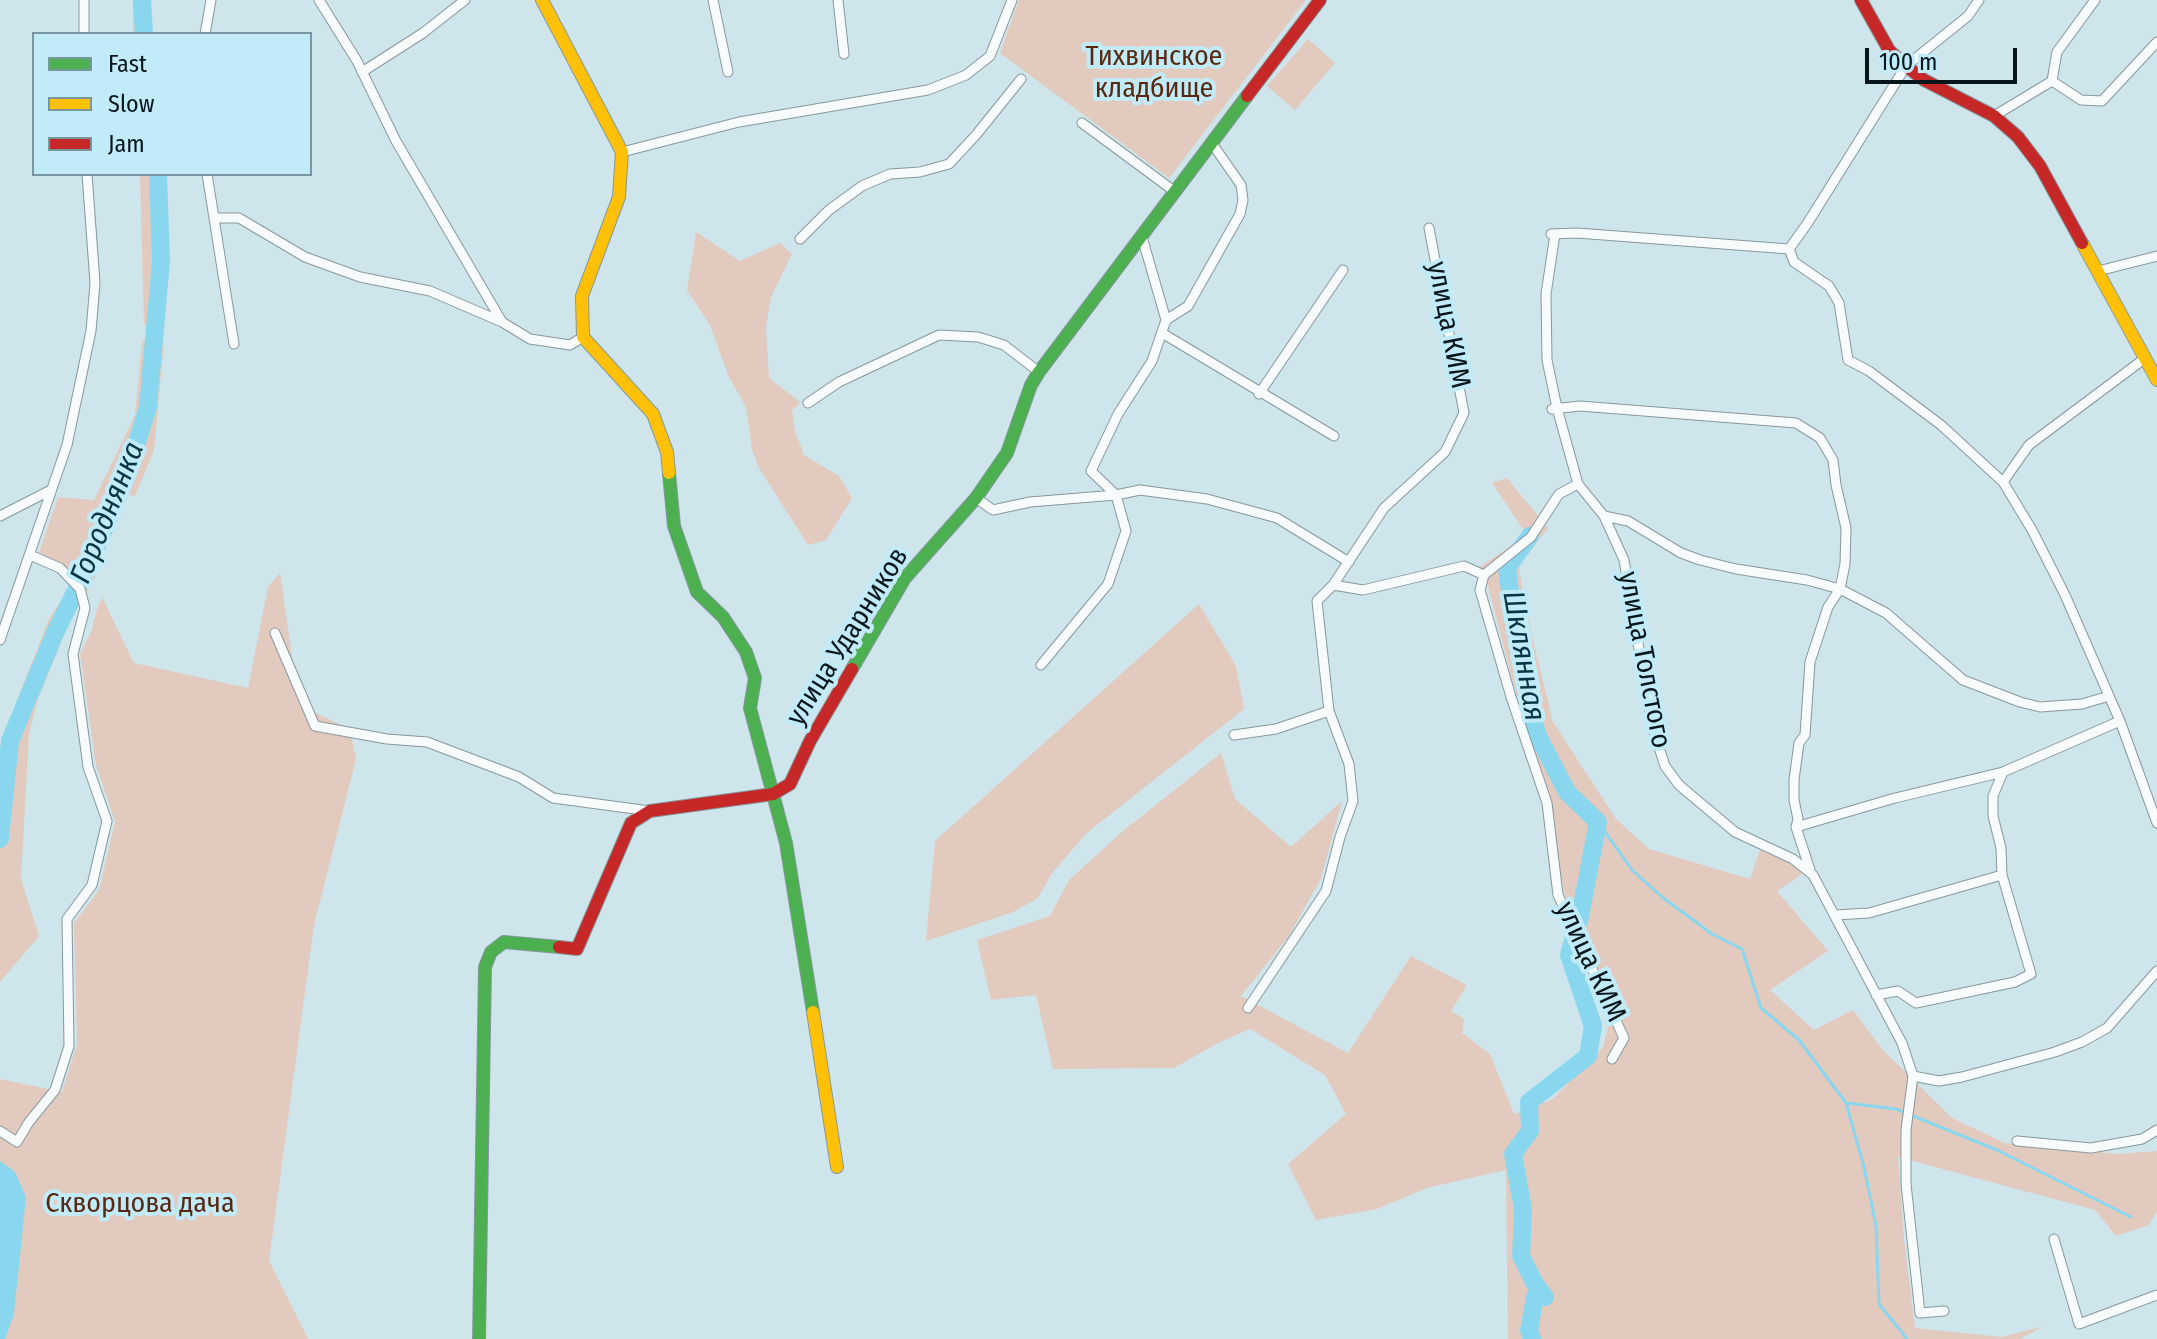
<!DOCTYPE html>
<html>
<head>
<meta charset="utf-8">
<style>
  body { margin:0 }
  #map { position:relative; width:2157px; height:1339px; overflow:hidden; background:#cee5ec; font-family:"Fira Sans Condensed",sans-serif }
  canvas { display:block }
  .legend { position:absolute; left:32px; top:32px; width:280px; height:144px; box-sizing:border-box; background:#c1ebf9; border:2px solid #7796a0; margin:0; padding:10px 14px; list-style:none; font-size:24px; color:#07161b }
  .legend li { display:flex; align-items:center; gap:16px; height:40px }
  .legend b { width:40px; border:2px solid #7796a0 }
  .scale { position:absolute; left:1865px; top:48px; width:152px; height:36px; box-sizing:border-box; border:4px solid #07161b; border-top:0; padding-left:10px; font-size:24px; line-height:28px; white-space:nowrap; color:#07161b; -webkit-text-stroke:6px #c1ebf9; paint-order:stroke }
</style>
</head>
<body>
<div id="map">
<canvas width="2157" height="1339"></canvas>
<ul class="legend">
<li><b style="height:10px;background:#4caf50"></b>Fast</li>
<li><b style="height:10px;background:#ffc107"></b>Slow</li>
<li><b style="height:10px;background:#c62828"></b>Jam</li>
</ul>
<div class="scale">100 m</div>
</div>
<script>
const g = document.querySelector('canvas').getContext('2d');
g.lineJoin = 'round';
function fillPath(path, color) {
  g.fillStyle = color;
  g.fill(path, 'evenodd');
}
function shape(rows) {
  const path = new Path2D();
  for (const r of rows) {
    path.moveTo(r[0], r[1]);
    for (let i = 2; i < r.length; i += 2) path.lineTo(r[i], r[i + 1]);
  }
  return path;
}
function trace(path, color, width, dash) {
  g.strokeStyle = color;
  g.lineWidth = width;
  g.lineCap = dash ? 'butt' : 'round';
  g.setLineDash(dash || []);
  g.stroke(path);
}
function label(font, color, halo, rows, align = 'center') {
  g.font = font + ' "Fira Sans Condensed",sans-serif';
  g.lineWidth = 8;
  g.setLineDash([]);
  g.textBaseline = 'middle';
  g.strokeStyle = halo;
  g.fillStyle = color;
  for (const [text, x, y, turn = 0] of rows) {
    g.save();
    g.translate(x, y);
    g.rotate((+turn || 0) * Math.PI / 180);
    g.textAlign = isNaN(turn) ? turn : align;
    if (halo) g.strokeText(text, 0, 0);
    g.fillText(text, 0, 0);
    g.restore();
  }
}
fillPath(shape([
  [133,0,149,0,149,34,133,34],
  [1019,0,1306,0,1169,178,1000,53],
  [1308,39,1335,63,1295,110,1267,86],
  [140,174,162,174,163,329,144,325],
  [696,232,740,261,780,243,792,254,771,297,766,327,769,378,800,402,792,411,795,431,804,455,839,476,852,498,826,540,808,545,759,468,752,450,746,407,729,377,710,325,687,290],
  [142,341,164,342,154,450,135,496,127,495,117,513,92,586,77,603,38,699,29,734,21,879,39,936,0,982,0,777,16,703,49,619,76,578,63,565,39,553,58,497,94,500,135,415],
  [1507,478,1548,528,1519,566,1524,602,1553,722,1616,819,1649,849,1750,879,1760,850,1807,871,1777,891,1828,951,1770,990,1814,1030,1853,1010,1883,1050,1952,1118,2005,1143,2118,1154,2157,1151,2157,1211,2149,1225,2116,1236,2095,1210,1898,1157,1904,1239,1915,1328,2002,1337,2044,1326,2020,1339,1508,1339,1506,1170,1427,1188,1377,1209,1316,1220,1288,1164,1346,1114,1325,1075,1250,1029,1220,1042,1174,1068,1053,1069,1036,995,991,1000,977,940,1050,916,1069,880,1123,831,1221,753,1235,799,1291,847,1342,801,1321,878,1289,936,1241,996,1348,1053,1411,956,1467,985,1451,1011,1464,1019,1462,1033,1490,1054,1514,1114,1553,1099,1603,1047,1612,1012,1597,968,1573,933,1550,824,1487,582,1480,567,1527,535,1492,483],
  [280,573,299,705,350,729,356,759,314,925,269,1261,308,1339,0,1339,0,1079,62,1092,77,1044,74,923,99,890,115,822,96,765,80,654,92,630,96,612,102,597,134,663,248,688,268,587],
  [1199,604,1236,666,1244,709,1088,832,1052,873,1038,898,1013,912,926,941,935,841]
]), '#e3cabe');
fillPath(shape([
  [0,1161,15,1172,26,1197,14,1314,5,1339,0,1339]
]), '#89d7ef');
trace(shape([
  [1598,822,1632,870,1662,897,1712,934,1742,949,1761,1008,1799,1040,1846,1103,1864,1167,1876,1226,1879,1304,1907,1339],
  [1847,1103,1896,1109,1997,1150,2131,1217]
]), '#89d7ef', 3);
trace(shape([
  [142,0,144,34],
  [1530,536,1507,568,1515,628,1537,734,1567,792,1598,822,1580,916,1569,955,1593,1026,1588,1056,1529,1102,1530,1131,1513,1154,1523,1209,1521,1256,1534,1282,1545,1297,1535,1297,1529,1330,1532,1339],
  [0,839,10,741,55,633,91,560,125,480,148,407,161,261,158,174]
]), '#89d7ef', 18);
const street = shape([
  [84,0,84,34],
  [319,0,357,61,396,141,502,322,530,339,570,345,583,337],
  [713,0,728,72],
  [838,0,844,54],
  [205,34,211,0],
  [362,72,423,33,465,0],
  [2052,81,2057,52,2095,0],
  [1994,116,2052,81,2081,100,2102,101,2157,42],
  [1082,123,1174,191],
  [622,152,739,122,928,90,966,75,990,56,1012,0],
  [207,174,234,344],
  [216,218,239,218,305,257,360,277,430,291,502,322],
  [1551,234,1577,233,1789,249],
  [1555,234,1546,294,1547,360,1557,408,1578,484,1604,516,1624,560,1652,726,1665,766,1679,785,1735,832,1793,859,1813,875,1902,1043,1913,1076,1906,1130,1906,1184,1920,1313,1944,1311],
  [1142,237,1166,320],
  [800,239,829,210,862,186,890,174,920,172,949,164,976,135,1021,79],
  [1789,249,1794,262,1829,286,1839,303,1848,360,1869,371,1941,425,2003,482,2032,530,2065,595,2120,721,2157,823],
  [1789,249,1807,224,1906,66,1968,16,1979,0],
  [2098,271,2157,256],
  [1162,333,1334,436],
  [1259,394,1343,270],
  [808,403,839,382,939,335,978,337,1004,345,1039,372],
  [1552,409,1580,406,1796,423,1820,438,1833,460,1836,485,1846,528,1845,564,1840,589,1828,607,1810,662,1805,735,1799,743,1794,780,1794,800,1798,819,1796,827,1895,798,2003,772,2120,721],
  [2003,482,2029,445,2144,359],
  [1578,484,1559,494,1531,537,1484,575,1480,590,1511,697,1547,803,1558,895,1624,1038,1612,1059],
  [976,498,993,510,1030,502,1116,495,1140,490,1207,499,1277,518,1349,562],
  [0,516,49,491],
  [1604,516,1628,521,1681,553,1700,560,1736,569,1807,580,1840,589,1886,613,1963,680,2020,702,2040,707,2082,704,2109,696],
  [1333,585,1363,590,1464,566,1484,575],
  [275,633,315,726,387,739,427,742,519,777,553,798,650,811],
  [0,640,67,445,91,331,95,283,87,174],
  [1041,665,1108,584,1126,531,1116,495,1091,471,1118,414,1152,361,1166,320,1188,306,1240,214,1243,200,1241,185,1211,142],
  [1234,735,1276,729,1329,711],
  [1796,827,1810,870],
  [1835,915,1869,913,2002,875,2001,848,1993,816,1993,796,2003,772],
  [1876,995,1898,991,1916,1003,2015,982,2031,974,2002,875],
  [1248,1008,1326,891,1340,837,1353,801,1349,764,1329,711,1317,601,1333,585,1384,508,1445,452,1464,413,1429,228],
  [1913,1076,1939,1081,1962,1077,2055,1052,2082,1042,2107,1028,2157,971],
  [0,1131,17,1142,29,1122,55,1090,69,1046,67,919,92,885,107,821,88,767,73,654,85,608,80,589,60,568,30,555],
  [2017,1141,2091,1148,2142,1139,2157,1130],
  [2054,1239,2079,1324,2157,1295]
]);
const fast = shape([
  [669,473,674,526,697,592,723,617,746,652,755,678,750,708,786,843,813,1012],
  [852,669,905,578,976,498,1007,453,1031,385,1039,372,1247,96],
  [479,1339,485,967,491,952,504,942,559,947]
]);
const slow = shape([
  [542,0,622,152,619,197,582,296,583,337,653,414,667,452,669,473],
  [2082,243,2157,380],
  [813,1012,837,1167]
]);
const jam = shape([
  [1861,0,1889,50,1906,66,1924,80,1994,116,2018,137,2040,166,2082,243],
  [1247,96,1320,0],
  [559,947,577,949,631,823,650,811,773,794,790,784,810,741,852,669]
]);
trace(street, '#86989d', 11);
trace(fast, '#86989d', 14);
trace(slow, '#86989d', 14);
trace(jam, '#86989d', 14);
trace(street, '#f8fbfc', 9);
trace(fast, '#4caf50', 12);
trace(slow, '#ffc107', 12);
trace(jam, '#c62828', 12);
label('28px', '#592811', '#c1ebf9', [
  ["Тихвинское",1154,57],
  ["кладбище",1154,89],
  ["Скворцова дача",140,1204]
]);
label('28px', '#07161b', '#c1ebf9', [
  ["улица КИМ",1448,325,79],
  ["улица Ударников",848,637,-58],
  ["улица Толстого",1644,660,79],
  ["улица КИМ",1590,962,65]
]);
label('italic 30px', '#053643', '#c1ebf9', [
  ["Городнянка",108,513,-68],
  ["Шклянная",1523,656,80]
]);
</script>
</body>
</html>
